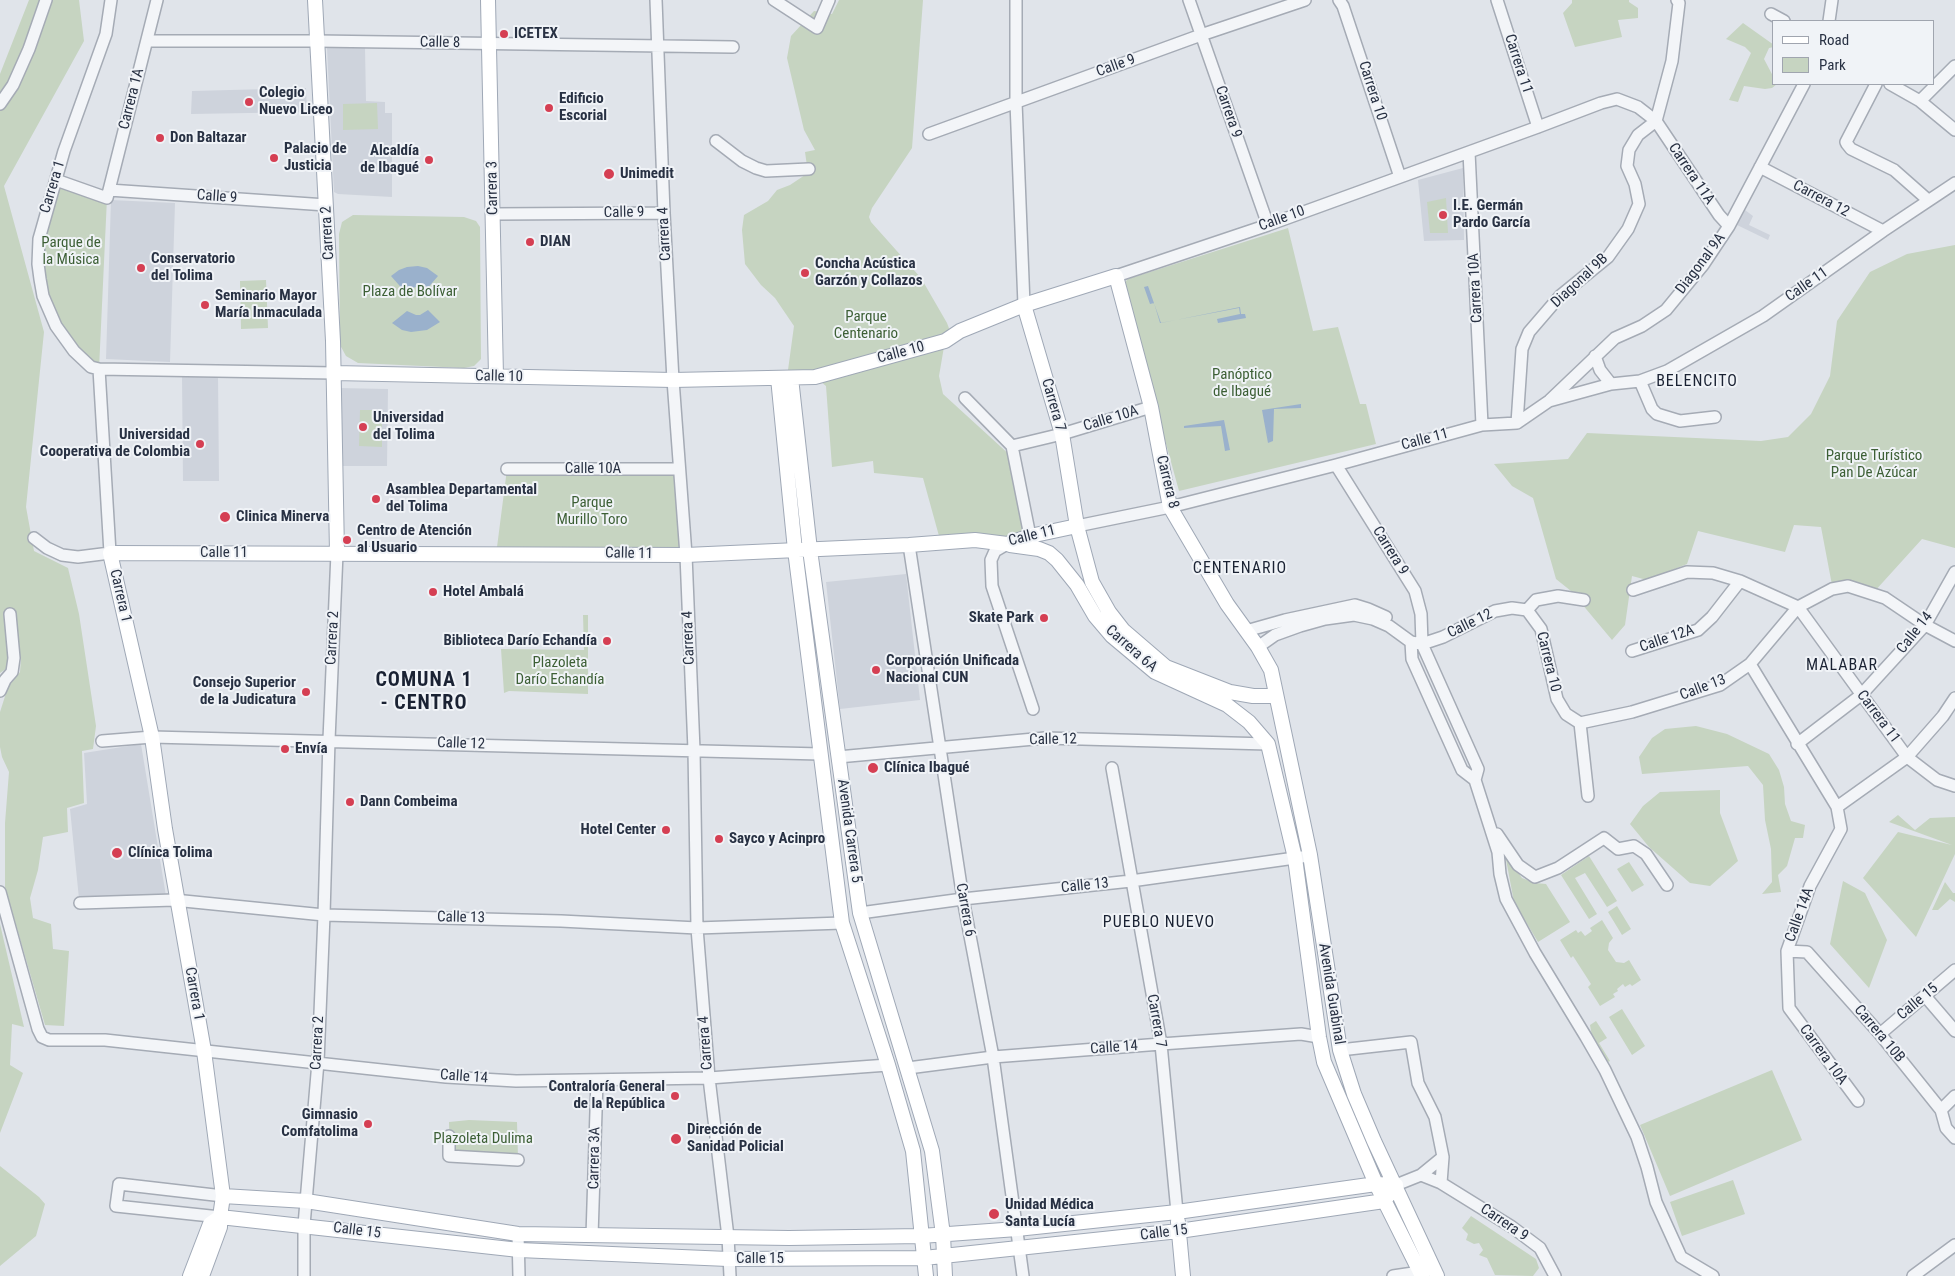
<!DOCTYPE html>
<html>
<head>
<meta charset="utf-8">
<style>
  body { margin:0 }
  #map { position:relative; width:1955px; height:1276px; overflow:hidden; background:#e0e4ea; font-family:"Roboto Condensed",sans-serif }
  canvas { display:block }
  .legend { position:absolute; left:1772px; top:20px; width:162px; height:65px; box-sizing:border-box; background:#f0f3f7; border:1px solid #a0a5af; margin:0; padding:6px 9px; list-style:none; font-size:15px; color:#283143 }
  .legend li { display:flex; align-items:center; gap:10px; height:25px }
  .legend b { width:25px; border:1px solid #a0a5af }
</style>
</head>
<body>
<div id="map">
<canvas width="1955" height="1276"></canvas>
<ul class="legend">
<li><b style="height:6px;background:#fff"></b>Road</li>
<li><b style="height:14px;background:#c6d4c1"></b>Park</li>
</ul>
</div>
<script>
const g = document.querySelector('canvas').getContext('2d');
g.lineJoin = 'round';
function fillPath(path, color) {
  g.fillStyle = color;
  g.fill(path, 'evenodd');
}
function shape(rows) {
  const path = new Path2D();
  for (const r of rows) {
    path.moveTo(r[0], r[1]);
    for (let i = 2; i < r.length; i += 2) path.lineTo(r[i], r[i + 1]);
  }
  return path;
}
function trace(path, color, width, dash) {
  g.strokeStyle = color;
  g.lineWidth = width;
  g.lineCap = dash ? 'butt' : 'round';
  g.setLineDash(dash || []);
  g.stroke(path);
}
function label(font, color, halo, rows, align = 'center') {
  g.font = font + ' "Roboto Condensed",sans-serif';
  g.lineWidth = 4;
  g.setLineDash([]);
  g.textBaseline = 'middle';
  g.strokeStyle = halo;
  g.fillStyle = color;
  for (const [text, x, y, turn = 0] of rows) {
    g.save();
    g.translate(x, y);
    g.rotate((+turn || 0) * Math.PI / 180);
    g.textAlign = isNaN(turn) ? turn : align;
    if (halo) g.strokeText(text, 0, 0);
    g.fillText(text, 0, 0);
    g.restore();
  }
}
fillPath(shape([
  [327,48,365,48,366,101,385,102,385,113,392,113,392,197,338,194,334,192],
  [306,88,307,112,191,114,192,91],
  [1463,168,1464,240,1424,241,1418,180],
  [111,200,175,203,170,362,106,359],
  [1745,210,1753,216,1749,225,1770,235,1768,240,1737,225],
  [182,376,218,376,219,481,183,481],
  [338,388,388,389,387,466,338,466],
  [906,574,920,700,840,709,826,582],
  [141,744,166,896,79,899,70,809,87,804,84,753]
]), '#ced3dc');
fillPath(shape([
  [29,0,79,0,84,41,4,186,44,332,26,507,34,551,68,568,79,614,96,726,93,749,82,751,84,803,67,808,68,832,43,837,38,870,30,898,33,918,51,924,53,949,69,951,64,1026,45,1025,5,887,5,823,9,772,2,757,0,747,0,712,8,687,20,672,21,659,0,673,0,74],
  [839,0,923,0,912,148,872,208,869,217,871,222,921,278,947,323,950,331,945,341,939,376,943,394,1012,457,1030,536,975,540,939,536,923,478,874,473,873,461,832,467,826,386,815,377,791,378,788,370,794,326,775,298,761,285,745,264,742,230,744,215,768,201,777,190,790,185,808,173,805,152,815,150,804,130,787,58,791,36,814,11,832,14],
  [1572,0,1629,0,1629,2,1638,8,1638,18,1618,20,1622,37,1575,47,1563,13,1572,3],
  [1743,23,1774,45,1774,47,1769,48,1764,59,1774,78,1774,84,1777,84,1772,88,1765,89,1744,86,1738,102,1729,100,1751,53,1745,47,1726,39],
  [377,103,378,129,343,130,343,104],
  [56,180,107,198,99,369,56,326,38,264],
  [1446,198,1448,233,1430,233,1427,202],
  [353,215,464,217,476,221,480,227,481,359,474,366,464,368,358,363,346,356,340,345,339,234,342,222],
  [1288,228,1313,331,1338,327,1360,404,1366,404,1376,444,1179,491,1123,287,1125,282,1128,279],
  [1955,245,1955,548,1922,539,1874,592,1832,585,1821,527,1794,525,1785,552,1698,531,1687,564,1647,580,1632,576,1625,625,1612,640,1571,591,1556,579,1533,498,1512,486,1494,464,1568,459,1587,433,1761,441,1788,437,1811,414,1830,376,1837,321,1870,272,1907,254],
  [266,280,268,328,241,329,240,281],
  [360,410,382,410,382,447,359,446],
  [507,469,679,469,686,555,496,555],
  [583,615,588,615,588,694,509,691,504,693,501,649,584,650],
  [1696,726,1727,734,1769,754,1779,770,1784,787,1785,804,1791,821,1805,825,1803,838,1795,838,1787,866,1778,875,1781,892,1762,894,1772,882,1771,849,1765,820,1763,785,1748,766,1642,774,1639,757,1652,738,1665,729],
  [1720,790,1720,813,1738,861,1710,886,1690,883,1649,847,1630,824,1643,806,1660,792],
  [1898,815,1915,830,1930,818,1955,817,1955,854,1916,937,1863,878,1898,832,1952,845,1889,822],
  [1505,854,1522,878,1535,883,1546,884,1570,922,1538,942,1514,902],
  [1589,856,1617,901,1607,907,1585,873,1575,878,1597,914,1589,919,1561,875],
  [1629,862,1644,885,1632,892,1617,869],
  [1843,881,1865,893,1887,940,1869,988,1830,944],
  [1945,882,1953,893,1955,893,1955,902,1950,899,1938,910,1932,910],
  [1617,906,1631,929,1622,935,1608,912],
  [1602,920,1613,938,1609,943,1608,950,1616,962,1624,963,1629,960,1641,980,1632,986,1630,984,1625,987,1623,984,1617,989,1618,991,1613,994,1615,997,1600,1006,1588,987,1591,984,1573,956,1571,958,1560,940,1576,930,1578,933,1581,931,1585,936,1592,931,1590,928],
  [0,924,24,1027,12,1024,10,1065,23,1073,0,1133],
  [1622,1009,1645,1046,1632,1055,1609,1017],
  [1596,1021,1607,1038,1599,1043,1610,1061,1606,1063,1593,1042,1590,1025],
  [1772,1070,1802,1140,1670,1196,1640,1125],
  [469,1120,517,1122,518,1158,450,1155,449,1122],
  [0,1166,39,1197,45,1204,36,1236,0,1266],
  [1733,1180,1745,1214,1682,1236,1670,1202],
  [1471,1216,1536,1259,1539,1268,1533,1276,1495,1275,1487,1258,1479,1255,1483,1250,1479,1243,1474,1244,1466,1240,1468,1234,1462,1228]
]), '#c6d4c1');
fillPath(shape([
  [418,266,427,268,438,276,426,290,415,287,406,293,391,276,399,270,407,267],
  [1148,286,1161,323,1240,307,1241,314,1245,314,1246,318,1218,323,1217,319,1240,314,1239,308,1160,323,1154,303,1150,304,1144,287],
  [428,310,440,322,427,330,411,332,402,330,392,323,407,311,416,315,420,315],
  [1301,404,1301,408,1274,409,1273,441,1268,443,1262,410],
  [1224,420,1230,450,1225,451,1221,426,1184,428,1184,426]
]), '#9ab1cc');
const minor = shape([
  [111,0,106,34,64,151,39,239,38,264,40,279,43,296,56,326,74,351,91,367,99,369,334,373],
  [656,0,664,213,673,380,686,555,694,750,697,928,709,1078,728,1237,730,1276],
  [774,0,817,28,829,0],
  [1016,0,1016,102,1024,305],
  [1189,0,1268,225],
  [1339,0,1343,6,1400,177],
  [1497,0,1538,127],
  [1771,14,1784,21],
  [1829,21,1832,0],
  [147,41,317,41,733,47],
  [1876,84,1846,142,1847,144,1851,149,1894,170,1928,200],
  [1890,84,1920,101,1955,130],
  [1920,101,1955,66],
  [0,104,13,85,29,49,46,0],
  [929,134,1201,35,1305,0],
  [716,141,742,161,756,168,766,171,809,169],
  [1469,152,1482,425],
  [1760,167,1883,231],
  [56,180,107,198,157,0],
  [109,190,326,205],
  [494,214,664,213],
  [1116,276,1268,225,1538,127,1601,103,1617,99,1638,107,1656,121,1719,215,1729,226],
  [1595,356,1600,370,1611,384],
  [1640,381,1652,409,1657,414,1680,421,1715,417],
  [965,398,1012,446,1030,536,1033,541],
  [1550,400,1615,338,1642,326,1666,310,1703,265,1729,226,1804,84],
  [1517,423,1522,349,1529,332,1560,296,1608,257,1628,229,1639,204,1635,184,1627,166,1629,150,1638,135,1656,121,1672,61,1679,3,1677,0],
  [1012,446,1062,434,1151,407],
  [1336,465,1415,591,1421,614,1422,644,1478,769,1475,780,1498,852,1500,874,1506,899,1535,953,1586,1037,1605,1070,1637,1137,1647,1167,1656,1202,1681,1257,1713,1276],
  [507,469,679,469],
  [1077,526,1170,507,1336,465,1482,425,1517,423,1549,401,1611,384,1640,381,1667,371,1763,316,1883,231,1955,183],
  [34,538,47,548,62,555,78,557,110,553,99,369],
  [1007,544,995,551,991,560,992,586,1033,709],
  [909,545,963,899,993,1057,1023,1276],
  [1633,590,1687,572,1713,573,1740,581,1798,607],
  [1798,607,1907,757,1937,780,1955,786],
  [1527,610,1541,629,1557,699,1566,714,1580,723],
  [1527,610,1536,600,1558,596,1584,600],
  [1246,631,1285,620,1355,605,1368,609,1386,617],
  [1411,642,1412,659,1462,770,1475,780],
  [1258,647,1275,635,1300,626,1325,619,1354,615,1373,619,1389,626,1411,642,1422,644,1443,637,1495,611,1512,608,1527,610],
  [1632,651,1698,630,1712,617,1740,581],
  [1750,664,1837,807,1841,829,1810,886,1787,951,1789,1008,1858,1101],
  [0,691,5,680,12,672,14,658,10,614],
  [1580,723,1632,712,1720,685,1750,664,1798,607,1832,589,1848,586,1885,598,1925,625,1955,641],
  [1580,723,1588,796],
  [102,741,152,737,820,754],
  [1797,744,1861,695,1925,625,1955,572],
  [838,757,1045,738,1268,744],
  [1112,768,1161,1044,1177,1212],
  [1837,807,1907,757,1943,716,1955,698],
  [1497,834,1518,865,1535,877,1558,868,1604,838,1618,849,1634,846,1646,854,1667,885],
  [0,892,38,1029,42,1037,49,1040,105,1040,446,1077,516,1081,709,1078,888,1065],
  [80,903,174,900,324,915,561,921,697,928,842,923],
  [860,913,963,899,1131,881,1302,857],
  [1787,951,1807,952,1880,1034,1941,1110,1946,1128,1955,1138],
  [1925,996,1955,1031],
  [1880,1034,1955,970],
  [1340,1050,1411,1042,1418,1083,1435,1117,1443,1157,1441,1183],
  [908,1068,993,1057,1161,1044,1301,1034,1319,1037],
  [1941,1110,1955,1096],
  [449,1136,449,1156,518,1160],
  [1421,1175,1441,1183,1512,1227,1540,1248,1555,1276],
  [1396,1185,1421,1175,1443,1157],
  [220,1217,116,1206,119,1184,223,1196],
  [518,1234,519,1276],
  [592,1236,597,1080],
  [304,1276,304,1225,318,1062,324,915,329,740,337,553],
  [1393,1276,1420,1272],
  [1913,1276,1955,1245]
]);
const major = shape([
  [315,0,333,341,337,553],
  [488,0,496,376],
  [1024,305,1062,434,1077,526,1092,582,1109,612,1123,630,1166,667,1230,692,1253,696,1276,696],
  [334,373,673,380,815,377,945,341,960,331,1024,305,1116,276,1151,407,1170,507,1227,604,1258,647,1271,670,1310,855,1340,1050,1354,1094,1374,1141,1437,1276],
  [778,378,795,550,842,923,888,1065,913,1151,926,1276],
  [791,378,810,550,860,913,932,1151,943,1235,945,1276],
  [1010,545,1039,549,1049,553,1057,560,1077,585,1095,616,1112,636,1155,672,1227,705,1249,722,1268,744,1295,858,1319,1037,1324,1062,1376,1184,1422,1276],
  [223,1196,306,1201,518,1234,789,1238,921,1236,1017,1229,1177,1212,1376,1184,1396,1185],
  [220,1217,519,1250,728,1259,924,1258,1179,1231,1384,1201,1396,1185],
  [1178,1222,1183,1276],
  [190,1276,210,1224,220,1217],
  [202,1276,220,1227,220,1217,223,1196,204,1051,165,829,152,737,110,553,686,555,909,545,975,540,1007,544,1030,536,1077,526]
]);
trace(minor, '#a5abb5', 14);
trace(major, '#9fa8b6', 16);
trace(minor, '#f3f5f8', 11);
trace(major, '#fff', 14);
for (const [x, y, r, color] of [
  [504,34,5,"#d53f53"],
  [249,102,5,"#d53f53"],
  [549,108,5,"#d53f53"],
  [160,138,5,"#d53f53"],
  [274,158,5,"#d53f53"],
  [429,160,5,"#d53f53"],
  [609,174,6,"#d53f53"],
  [1443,215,5,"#d53f53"],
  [530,242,5,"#d53f53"],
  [141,268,5,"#d53f53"],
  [805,273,5,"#d53f53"],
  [205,305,5,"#d53f53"],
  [363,427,5,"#d53f53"],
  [200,444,5,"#d53f53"],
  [376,499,5,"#d53f53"],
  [225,517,6,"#d53f53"],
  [347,540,5,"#d53f53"],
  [433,592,5,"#d53f53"],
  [1044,618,5,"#d53f53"],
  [607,641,5,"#d53f53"],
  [876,670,5,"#d53f53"],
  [306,692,5,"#d53f53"],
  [285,749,5,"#d53f53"],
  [873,768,6,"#d53f53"],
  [350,802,5,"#d53f53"],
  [666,830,5,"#d53f53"],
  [719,839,5,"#d53f53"],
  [117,853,6,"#d53f53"],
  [675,1096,5,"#d53f53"],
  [368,1124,5,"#d53f53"],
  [676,1139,6,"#d53f53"],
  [994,1214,6,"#d53f53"]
]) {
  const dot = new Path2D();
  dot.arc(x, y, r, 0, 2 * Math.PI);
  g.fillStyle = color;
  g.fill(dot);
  trace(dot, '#f0f3f7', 2);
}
label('bold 15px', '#283143', '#f0f3f7', [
  ["ICETEX",514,34],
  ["Colegio",259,93],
  ["Nuevo Liceo",259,110],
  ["Edificio",559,99],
  ["Escorial",559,116],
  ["Don Baltazar",170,138],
  ["Palacio de",284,149],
  ["Justicia",284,166],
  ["Alcaldía",419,151,"right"],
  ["de Ibagué",419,168,"right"],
  ["Unimedit",620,174],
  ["I.E. Germán",1453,206],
  ["Pardo García",1453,223],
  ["DIAN",540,242],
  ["Conservatorio",151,259],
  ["del Tolima",151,276],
  ["Concha Acústica",815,264],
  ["Garzón y Collazos",815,281],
  ["Seminario Mayor",215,296],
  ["María Inmaculada",215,313],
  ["Universidad",373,418],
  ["del Tolima",373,435],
  ["Universidad",190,435,"right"],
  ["Cooperativa de Colombia",190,452,"right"],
  ["Asamblea Departamental",386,490],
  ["del Tolima",386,507],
  ["Clinica Minerva",236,517],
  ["Centro de Atención",357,531],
  ["al Usuario",357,548],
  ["Hotel Ambalá",443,592],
  ["Skate Park",1034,618,"right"],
  ["Biblioteca Darío Echandía",597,641,"right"],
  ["Corporación Unificada",886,661],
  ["Nacional CUN",886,678],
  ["Consejo Superior",296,683,"right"],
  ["de la Judicatura",296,700,"right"],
  ["Envía",295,749],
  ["Clínica Ibagué",884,768],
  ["Dann Combeima",360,802],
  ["Hotel Center",656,830,"right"],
  ["Sayco y Acinpro",729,839],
  ["Clínica Tolima",128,853],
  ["Contraloría General",665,1087,"right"],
  ["de la República",665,1104,"right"],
  ["Gimnasio",358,1115,"right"],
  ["Comfatolima",358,1132,"right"],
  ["Dirección de",687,1130],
  ["Sanidad Policial",687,1147],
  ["Unidad Médica",1005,1205],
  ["Santa Lucía",1005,1222]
], 'left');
label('15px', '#283143', '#f0f3f7', [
  ["Calle 8",440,43,1],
  ["Carrera 11",1518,64,72],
  ["Calle 9",1116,66,-20],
  ["Carrera 10",1372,91,72],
  ["Carrera 1A",132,99,-76],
  ["Carrera 9",1228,112,71],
  ["Carrera 11A",1691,174,56],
  ["Carrera 1",53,187,-73],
  ["Carrera 3",493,188,-91],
  ["Calle 9",217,197,4],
  ["Carrera 12",1821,199,28],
  ["Calle 9",624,213,-1],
  ["Calle 10",1282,219,-20],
  ["Carrera 2",328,233,-93],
  ["Carrera 4",665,234,-93],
  ["Diagonal 9A",1701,264,-53],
  ["Diagonal 9B",1580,281,-43],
  ["Calle 11",1807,285,-35],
  ["Carrera 10A",1476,288,-93],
  ["Calle 10",901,353,-15],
  ["Calle 10",499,377,1],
  ["Carrera 7",1053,405,74],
  ["Calle 10A",1111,419,-17],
  ["Calle 11",1425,440,-15],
  ["Calle 10A",593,469],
  ["Carrera 8",1167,482,76],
  ["Calle 11",1032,536,-14],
  ["Carrera 9",1390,551,58],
  ["Calle 11",224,553],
  ["Calle 11",629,554,1],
  ["Carrera 1",120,596,77],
  ["Calle 12",1470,624,-26],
  ["Calle 14",1915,633,-52],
  ["Carrera 2",333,638,-87],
  ["Carrera 4",689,638,-92],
  ["Calle 12A",1667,639,-19],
  ["Carrera 6A",1131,649,41],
  ["Carrera 10",1548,662,76],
  ["Calle 13",1703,688,-21],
  ["Carrera 11",1878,717,53],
  ["Calle 12",1053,740,-1],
  ["Calle 12",461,744,2],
  ["Avenida Carrera 5",849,831,82],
  ["Calle 13",1085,886,-6],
  ["Carrera 6",965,910,80],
  ["Calle 14A",1800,915,-70],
  ["Calle 13",461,918,1],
  ["Carrera 1",194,994,80],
  ["Avenida Guabinal",1331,994,81],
  ["Calle 15",1918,1002,-40],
  ["Carrera 7",1156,1021,80],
  ["Carrera 10B",1879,1034,50],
  ["Carrera 2",318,1043,-87],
  ["Carrera 4",706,1043,-94],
  ["Calle 14",1114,1048,-4],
  ["Carrera 10A",1823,1055,54],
  ["Calle 14",464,1077,4],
  ["Carrera 3A",595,1158,-89],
  ["Carrera 9",1504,1223,34],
  ["Calle 15",357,1231,7],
  ["Calle 15",1164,1233,-7],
  ["Calle 15",760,1259]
]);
label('15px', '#3c5f35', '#f0f3f7', [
  ["Parque de",71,243],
  ["la Música",71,260],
  ["Plaza de Bolívar",410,292],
  ["Parque",866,317],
  ["Centenario",866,334],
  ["Panóptico",1242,375],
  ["de Ibagué",1242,392],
  ["Parque Turístico",1874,456],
  ["Pan De Azúcar",1874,473],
  ["Parque",592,503],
  ["Murillo Toro",592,520],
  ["Plazoleta",560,663],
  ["Darío Echandía",560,680],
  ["Plazoleta Dulima",483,1139]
]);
g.letterSpacing = '1px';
label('16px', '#1a2233', '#f0f3f7', [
  ["BELENCITO",1697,382],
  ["CENTENARIO",1240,569],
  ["MALABAR",1842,666],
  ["PUEBLO NUEVO",1159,923]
]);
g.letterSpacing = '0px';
g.letterSpacing = '1px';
label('bold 20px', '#1a2233', '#f0f3f7', [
  ["COMUNA 1",424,681],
  ["- CENTRO",424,704]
]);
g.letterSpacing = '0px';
</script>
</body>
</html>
